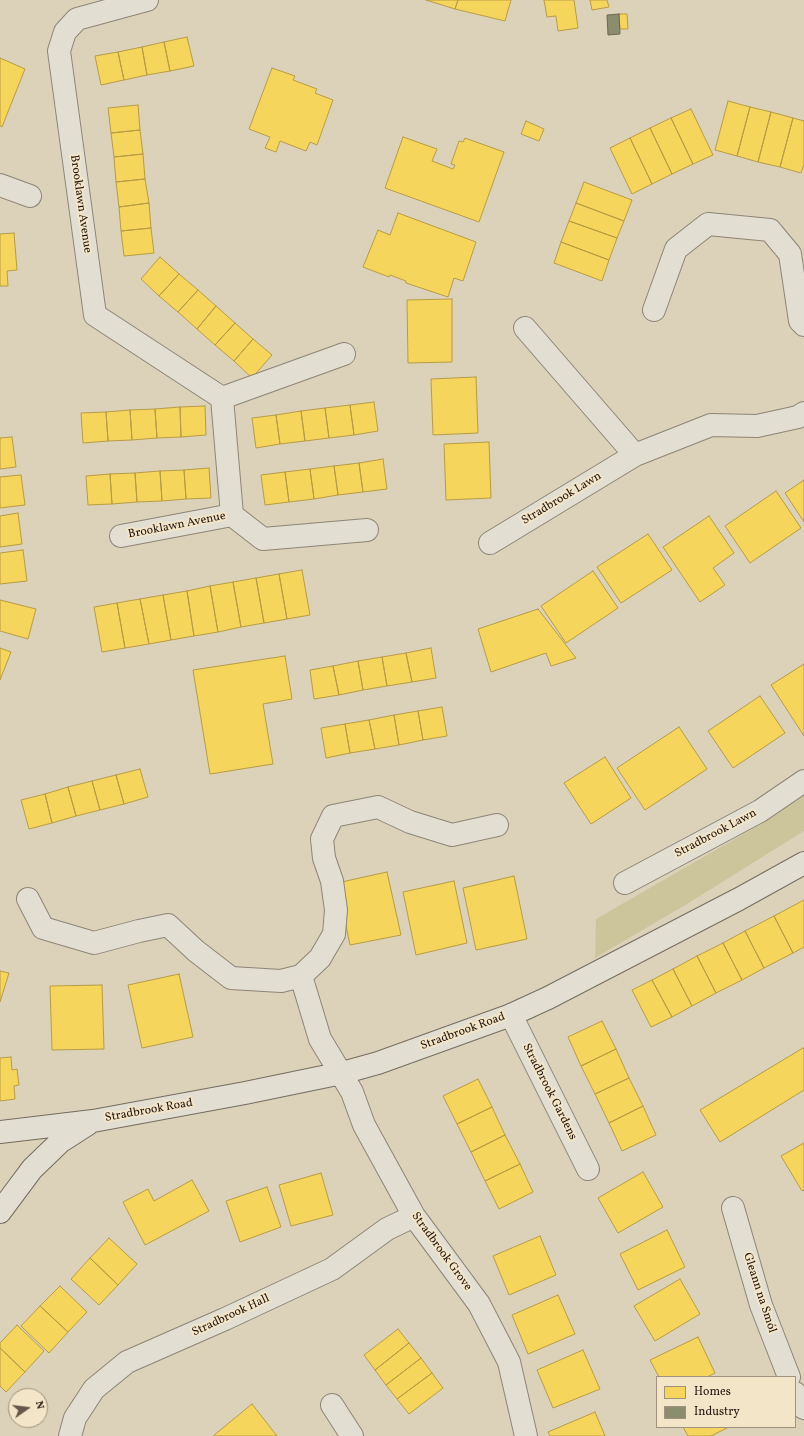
<!DOCTYPE html>
<html>
<head>
<meta charset="utf-8">
<style>
  body { margin:0 }
  #map { position:relative; width:804px; height:1436px; overflow:hidden; background:#dcd1b9; font-family:Vollkorn,serif }
  canvas { display:block }
  .legend { position:absolute; left:656px; top:1376px; width:140px; height:52px; box-sizing:border-box; background:#f2e5c8; border:1px solid #a0927e; margin:0; padding:5px 7px; list-style:none; font-size:12px; color:#25160f }
  .legend li { display:flex; align-items:center; gap:8px; height:20px }
  .legend b { width:20px; border:1px solid #a0927e }
  .north { position:absolute; left:8px; top:1388px; width:40px; height:40px; box-sizing:border-box; background:#f2e5c8; border:1px solid #a0927e; border-radius:50%; rotate:76deg; font-size:11px; font-weight:700; line-height:16px; text-align:center; color:#25160f }
  .north::after { content:''; display:block; margin:auto; width:14px; height:18px; background:#65574a; clip-path:polygon(50% 0,100% 100%,50% 72%,0 100%) }
</style>
</head>
<body>
<div id="map">
<canvas width="804" height="1436"></canvas>
<ul class="legend">
<li><b style="height:11px;background:#f6d55c"></b>Homes</li>
<li><b style="height:11px;background:#8c8c6e"></b>Industry</li>
</ul>
<div class="north">N</div>
</div>
<script>
const g = document.querySelector('canvas').getContext('2d');
g.lineJoin = 'round';
function fillPath(path, color) {
  g.fillStyle = color;
  g.fill(path, 'evenodd');
}
function shape(rows) {
  const path = new Path2D();
  for (const r of rows) {
    path.moveTo(r[0], r[1]);
    for (let i = 2; i < r.length; i += 2) path.lineTo(r[i], r[i + 1]);
  }
  return path;
}
function trace(path, color, width, dash) {
  g.strokeStyle = color;
  g.lineWidth = width;
  g.lineCap = dash ? 'butt' : 'round';
  g.setLineDash(dash || []);
  g.stroke(path);
}
function label(font, color, halo, rows, align = 'center') {
  g.font = font + ' Vollkorn,serif';
  g.lineWidth = 4;
  g.setLineDash([]);
  g.textBaseline = 'middle';
  g.strokeStyle = halo;
  g.fillStyle = color;
  for (const [text, x, y, turn = 0] of rows) {
    g.save();
    g.translate(x, y);
    g.rotate((+turn || 0) * Math.PI / 180);
    g.textAlign = isNaN(turn) ? turn : align;
    if (halo) g.strokeText(text, 0, 0);
    g.fillText(text, 0, 0);
    g.restore();
  }
}
fillPath(shape([
  [804,795,804,831,687,904,595,958,596,919,773,817]
]), '#ccc59c');
const homes = shape([
  [426,0,458,0,455,9,426,0],
  [458,0,511,0,505,21,455,9,458,0],
  [544,0,574,0,578,28,558,31,556,16,547,17,544,0],
  [590,0,607,0,609,7,592,10,590,0],
  [619,14,627,14,628,29,620,29,619,14],
  [187,37,194,66,170,71,164,42,187,37],
  [164,42,170,71,147,75,142,47,164,42],
  [142,47,147,75,124,80,118,52,142,47],
  [118,52,124,80,101,85,95,56,118,52],
  [0,58,25,69,2,127,0,126,0,58],
  [272,68,295,76,293,80,317,89,315,93,333,100,317,145,310,142,306,151,280,141,276,152,265,148,270,137,249,129,272,68],
  [728,101,750,107,737,156,715,150,728,101],
  [138,105,140,130,111,133,108,108,138,105],
  [750,107,771,112,758,162,737,156,750,107],
  [691,109,713,155,693,164,671,118,691,109],
  [771,112,793,118,780,167,758,162,771,112],
  [671,118,693,164,672,174,650,128,671,118],
  [793,118,804,121,804,164,801,173,780,167,793,118],
  [526,121,544,129,539,141,521,134,526,121],
  [650,128,672,174,652,184,630,138,650,128],
  [140,130,143,154,114,157,111,133,140,130],
  [403,137,437,149,432,161,453,169,455,165,451,164,459,141,463,142,465,138,504,152,479,222,385,188,403,137],
  [630,138,652,184,632,194,610,148,630,138],
  [143,154,145,179,116,182,114,157,143,154],
  [145,179,149,203,119,207,116,182,145,179],
  [584,182,632,200,624,221,576,203,584,182],
  [149,203,151,228,121,231,119,207,149,203],
  [576,203,624,221,617,238,569,221,576,203],
  [398,213,476,242,463,281,454,278,448,297,406,283,406,281,390,275,389,277,363,267,378,230,390,235,398,213],
  [569,221,617,238,609,260,561,242,569,221],
  [151,228,154,253,124,256,121,231,151,228],
  [14,233,17,270,7,271,8,286,0,286,0,234,14,233],
  [561,242,609,260,602,281,554,263,561,242],
  [160,257,179,274,159,296,141,279,160,257],
  [179,274,198,290,178,312,159,296,179,274],
  [198,290,216,306,197,329,178,312,198,290],
  [452,299,452,362,408,363,407,300,452,299],
  [216,306,235,323,215,345,197,329,216,306],
  [235,323,253,339,234,361,215,345,235,323],
  [253,339,272,355,252,378,234,361,253,339],
  [476,377,478,433,433,435,431,379,476,377],
  [374,402,378,431,354,435,350,405,374,402],
  [350,405,354,435,329,438,325,408,350,405],
  [205,406,206,435,181,437,180,407,205,406],
  [180,407,181,437,157,438,155,409,180,407],
  [325,408,329,438,305,441,301,411,325,408],
  [155,409,157,438,132,440,130,410,155,409],
  [130,410,132,440,108,441,106,412,130,410],
  [301,411,305,441,280,444,276,415,301,411],
  [106,412,108,441,83,443,81,413,106,412],
  [276,415,280,444,256,448,252,418,276,415],
  [12,437,16,467,0,469,0,438,12,437],
  [489,442,491,498,446,500,444,444,489,442],
  [383,459,387,489,363,492,359,463,383,459],
  [359,463,363,492,338,495,334,466,359,463],
  [334,466,338,495,314,499,310,469,334,466],
  [209,468,211,498,186,499,184,470,209,468],
  [310,469,314,499,289,502,285,472,310,469],
  [184,470,186,499,162,501,160,471,184,470],
  [160,471,162,501,137,502,135,473,160,471],
  [285,472,289,502,265,505,261,475,285,472],
  [135,473,137,502,112,504,110,474,135,473],
  [110,474,112,504,88,505,86,476,110,474],
  [21,475,25,505,0,508,0,477,21,475],
  [804,480,804,522,785,493,804,480],
  [776,491,801,528,750,563,725,526,776,491],
  [18,513,22,544,0,547,0,516,18,513],
  [709,516,734,553,713,568,725,585,700,602,663,547,709,516],
  [648,534,672,570,621,603,597,567,648,534],
  [23,550,27,581,0,584,0,553,23,550],
  [302,570,310,615,287,619,279,574,302,570],
  [593,571,618,608,566,643,541,606,593,571],
  [279,574,287,619,264,623,256,578,279,574],
  [256,578,264,623,241,627,233,582,256,578],
  [233,582,241,627,218,632,210,586,233,582],
  [210,586,218,632,194,636,187,591,210,586],
  [187,591,194,636,171,640,163,595,187,591],
  [163,595,171,640,149,644,140,599,163,595],
  [140,599,149,644,125,648,117,603,140,599],
  [0,600,36,609,28,639,0,631,0,600],
  [117,603,125,648,102,652,94,607,117,603],
  [538,609,576,658,551,666,546,653,491,672,478,629,538,609],
  [0,648,11,652,0,680,0,648],
  [431,648,436,678,412,682,406,653,431,648],
  [406,653,412,682,387,686,382,657,406,653],
  [285,656,292,699,263,704,273,764,210,774,193,670,285,656],
  [382,657,387,686,363,690,358,661,382,657],
  [358,661,363,690,339,695,333,666,358,661],
  [804,664,804,736,771,685,804,664],
  [333,666,339,695,314,699,310,670,333,666],
  [760,696,785,733,733,768,708,731,760,696],
  [442,707,447,736,423,740,418,711,442,707],
  [418,711,423,740,399,745,394,715,418,711],
  [394,715,399,745,375,749,369,720,394,715],
  [369,720,375,749,350,753,345,724,369,720],
  [345,724,350,753,326,758,321,728,345,724],
  [679,727,707,769,645,810,617,768,679,727],
  [605,757,631,798,591,824,564,783,605,757],
  [140,769,148,797,124,804,116,775,140,769],
  [116,775,124,804,100,810,92,781,116,775],
  [92,781,100,810,76,816,68,787,92,781],
  [68,787,76,816,52,823,45,794,68,787],
  [45,794,52,823,29,829,21,800,45,794],
  [387,872,401,935,350,945,337,883,387,872],
  [514,876,527,939,476,950,463,888,514,876],
  [454,881,467,943,416,955,403,892,454,881],
  [804,900,804,947,793,953,774,916,804,900],
  [774,916,793,953,764,968,745,931,774,916],
  [745,931,764,968,742,980,723,943,745,931],
  [723,943,742,980,716,993,697,956,723,943],
  [697,956,716,993,692,1006,673,969,697,956],
  [673,969,692,1006,672,1017,652,980,673,969],
  [0,971,9,973,0,1002,0,971],
  [179,974,193,1037,142,1048,128,985,179,974],
  [652,980,672,1017,651,1027,632,990,652,980],
  [102,985,104,1049,52,1050,50,986,102,985],
  [602,1021,616,1049,581,1066,568,1037,602,1021],
  [803,1048,804,1050,804,1090,720,1142,700,1110,803,1048],
  [616,1049,629,1078,595,1094,581,1066,616,1049],
  [11,1057,12,1070,17,1069,19,1085,14,1086,15,1099,0,1101,0,1058,11,1057],
  [629,1078,643,1106,609,1123,595,1094,629,1078],
  [478,1079,492,1107,457,1124,443,1096,478,1079],
  [643,1106,656,1135,622,1151,609,1123,643,1106],
  [492,1107,505,1135,471,1152,457,1124,492,1107],
  [505,1135,520,1164,485,1181,471,1152,505,1135],
  [804,1143,804,1190,802,1191,781,1156,804,1143],
  [520,1164,533,1192,499,1209,485,1181,520,1164],
  [643,1172,663,1207,618,1233,598,1198,643,1172],
  [321,1173,333,1215,291,1226,279,1185,321,1173],
  [192,1180,209,1211,145,1245,123,1202,148,1189,154,1201,192,1180],
  [267,1187,281,1227,240,1242,226,1201,267,1187],
  [667,1230,685,1267,638,1290,620,1254,667,1230],
  [540,1236,556,1275,509,1295,493,1256,540,1236],
  [109,1238,137,1264,118,1285,90,1258,109,1238],
  [90,1258,118,1285,99,1305,71,1279,90,1258],
  [680,1279,700,1314,655,1341,634,1306,680,1279],
  [60,1286,87,1312,68,1332,40,1306,60,1286],
  [558,1295,575,1334,528,1354,512,1315,558,1295],
  [40,1306,68,1332,49,1353,21,1326,40,1306],
  [17,1325,44,1351,25,1372,0,1348,0,1343,17,1325],
  [398,1329,409,1343,375,1370,364,1355,398,1329],
  [698,1337,715,1373,707,1377,659,1377,650,1360,698,1337],
  [409,1343,421,1358,386,1385,375,1370,409,1343],
  [0,1348,25,1372,6,1392,0,1386,0,1348],
  [583,1350,600,1389,553,1408,537,1370,583,1350],
  [421,1358,432,1373,397,1399,386,1385,421,1358],
  [432,1373,443,1388,409,1414,397,1399,432,1373],
  [252,1404,277,1436,213,1436,252,1404],
  [595,1412,605,1436,550,1436,548,1432,595,1412],
  [683,1427,729,1427,711,1436,688,1436,683,1427]
]);
fillPath(homes, '#f6d55c');
trace(homes, '#b79c45', 1);
const industry = shape([
  [619,14,620,34,608,35,607,15,619,14]
]);
fillPath(industry, '#8c8c6e');
trace(industry, '#6d6952', 1);
const pedestrian = shape([
  [511,1015,588,1169]
]);
const minor = shape([
  [147,0,77,19,65,32,59,51,95,315,222,398,344,354],
  [0,185,30,196],
  [654,310,676,249,708,224,770,230,790,254,800,321,804,325],
  [525,328,635,455],
  [222,398,232,515,263,539,367,530],
  [121,536,232,515],
  [490,543,635,455,711,425,757,426,798,417,804,413],
  [625,883,760,811,804,781],
  [28,899,43,928,94,943,139,931,168,925,196,951,231,978,281,981,301,976,320,1039,352,1092,364,1125,414,1216,479,1304,509,1362,526,1436],
  [301,976,320,958,334,934,336,910,332,881,324,858,322,839,333,816,378,807,410,822,452,835,497,825],
  [733,1208,761,1305,789,1377],
  [795,1393,798,1400,804,1408],
  [332,1405,352,1436],
  [70,1436,75,1418,94,1389,127,1362,225,1319,332,1269,387,1229,414,1216]
]);
const secondary = shape([
  [0,1132,93,1121,245,1093,342,1073,378,1063,511,1015,548,998,739,899,804,863],
  [0,1212,32,1169,60,1142,88,1124]
]);
trace(pedestrian, '#8d8576', 24);
trace(minor, '#8d8576', 24);
trace(secondary, '#746c5f', 24);
trace(pedestrian, '#e3ded2', 22);
trace(minor, '#e3ded2', 22);
trace(secondary, '#e3ded2', 22);
label('12px', '#25160f', '#f2e5c8', [
  ["Brooklawn Avenue",80,204,82],
  ["Stradbrook Lawn",562,499,-31],
  ["Brooklawn Avenue",177,526,-11],
  ["Stradbrook Lawn",716,834,-28],
  ["Stradbrook Road",463,1032,-20],
  ["Stradbrook Gardens",549,1092,63],
  ["Stradbrook Road",149,1111,-10],
  ["Stradbrook Grove",441,1252,54],
  ["Gleann na Smól",759,1293,72],
  ["Stradbrook Hall",231,1316,-25]
]);
</script>
</body>
</html>
